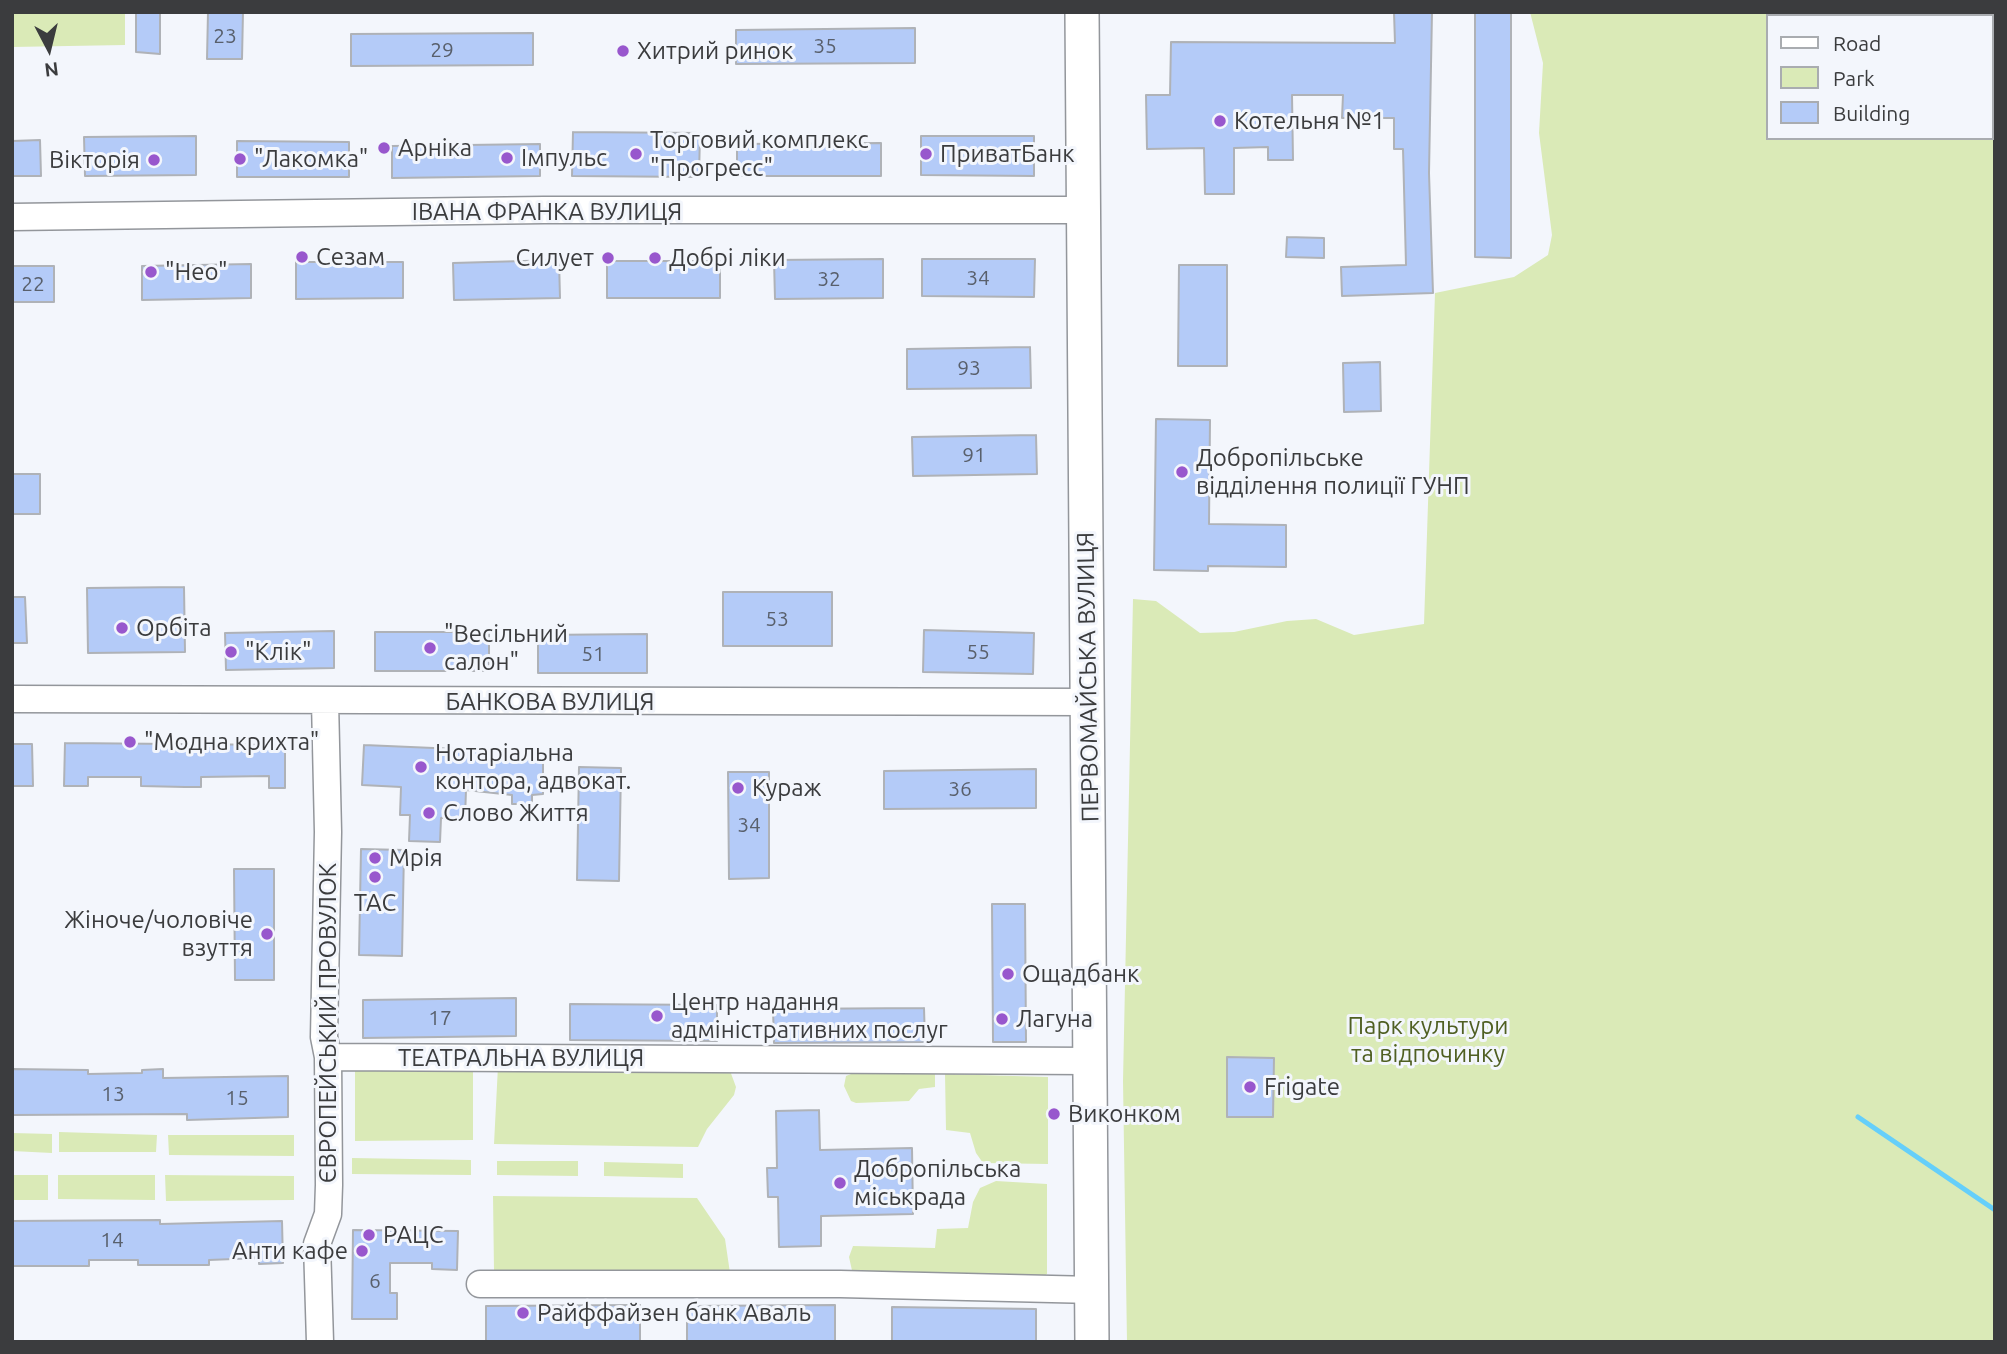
<!DOCTYPE html>
<html>
<head>
<meta charset="utf-8">
<style>
  body { margin:0 }
  #map { position:relative; width:2007px; height:1354px; overflow:hidden; background:#f3f6fc; font-family:Ubuntu,sans-serif }
  canvas { display:block }
  .frame { position:absolute; inset:0; border:14px solid #3b3c3e; pointer-events:none }
  .legend { position:absolute; left:1766px; top:14px; width:228px; height:126px; box-sizing:border-box; background:#f3f6fc; border:2px solid #a9acb0; margin:0; padding:9px 12px; list-style:none; font-size:21px; color:#3b3c3e }
  .legend li { display:flex; align-items:center; gap:14px; height:35px }
  .legend b { width:35px; border:2px solid #a9acb0 }
  .north { position:absolute; left:14px; top:14px; width:70px; height:70px; -webkit-text-stroke:5px #f3f6fc; paint-order:stroke; rotate:173deg; font-size:19px; font-weight:700; line-height:28px; text-align:center; color:#3b3c3e }
  .north::after { content:''; display:block; margin:auto; width:24px; height:32px; background:#3b3c3e; clip-path:polygon(50% 0,100% 100%,50% 72%,0 100%) }
</style>
</head>
<body>
<div id="map">
<canvas width="2007" height="1354"></canvas>
<div class="frame"></div>
<ul class="legend">
<li><b style="height:9px;background:#fff"></b>Road</li>
<li><b style="height:19px;background:#daeab7"></b>Park</li>
<li><b style="height:19px;background:#b4cbf8"></b>Building</li>
</ul>
<div class="north">N</div>
</div>
<script>
const g = document.querySelector('canvas').getContext('2d');
g.lineJoin = 'round';
function fillPath(path, color) {
  g.fillStyle = color;
  g.fill(path, 'evenodd');
}
function shape(rows) {
  const path = new Path2D();
  for (const r of rows) {
    path.moveTo(r[0], r[1]);
    for (let i = 2; i < r.length; i += 2) path.lineTo(r[i], r[i + 1]);
  }
  return path;
}
function trace(path, color, width, dash) {
  g.strokeStyle = color;
  g.lineWidth = width;
  g.lineCap = dash ? 'butt' : 'round';
  g.setLineDash(dash || []);
  g.stroke(path);
}
function label(font, color, halo, rows, align = 'center') {
  g.font = font + ' Ubuntu,sans-serif';
  g.lineWidth = 6;
  g.setLineDash([]);
  g.textBaseline = 'middle';
  g.strokeStyle = halo;
  g.fillStyle = color;
  for (const [text, x, y, turn = 0] of rows) {
    g.save();
    g.translate(x, y);
    g.rotate((+turn || 0) * Math.PI / 180);
    g.textAlign = isNaN(turn) ? turn : align;
    if (halo) g.strokeText(text, 0, 0);
    g.fillText(text, 0, 0);
    g.restore();
  }
}
fillPath(shape([
  [12,12,125,12,125,45,12,47],
  [1530,12,1995,12,1995,1342,1127,1342,1123,1081,1133,599,1156,601,1200,633,1234,632,1287,621,1316,619,1354,635,1424,624,1435,293,1514,277,1548,255,1552,235,1539,133,1543,63],
  [1767,16,1991,16,1991,138,1767,138],
  [498,1066,729,1068,736,1087,734,1095,707,1129,698,1147,494,1144],
  [355,1067,473,1069,473,1140,355,1141],
  [856,1072,935,1073,935,1087,919,1089,909,1101,856,1103,851,1101,844,1086,846,1076],
  [945,1074,1048,1077,1048,1164,983,1163,976,1153,970,1133,946,1130],
  [59,1132,157,1135,156,1152,59,1152],
  [12,1133,52,1134,52,1153,12,1151],
  [168,1135,294,1135,294,1156,169,1155],
  [352,1158,471,1160,471,1175,352,1174],
  [497,1161,578,1161,578,1176,497,1175],
  [604,1162,683,1164,683,1178,604,1176],
  [12,1175,48,1175,48,1200,12,1200],
  [58,1175,155,1175,155,1200,58,1199],
  [165,1175,294,1176,294,1200,166,1201],
  [996,1181,1047,1184,1047,1274,1041,1278,853,1275,849,1257,853,1246,935,1248,937,1229,968,1228,973,1202,980,1188],
  [493,1196,697,1198,725,1239,730,1273,494,1270]
]), '#daeab7');
trace(shape([
  [1858,1117,1995,1210]
]), '#65cffa', 5);
const building = shape([
  [136,12,160,12,160,54,136,52,136,12],
  [208,12,243,12,242,59,207,59,208,12],
  [1394,12,1432,12,1429,173,1433,293,1342,296,1341,267,1406,265,1403,149,1394,149,1394,118,1342,118,1343,95,1292,95,1293,160,1268,160,1268,147,1234,148,1234,194,1205,194,1204,148,1147,149,1146,95,1170,95,1171,42,1395,43,1394,12],
  [1475,12,1511,12,1511,258,1475,257,1475,12],
  [915,28,915,63,736,64,736,30,915,28],
  [533,33,533,65,351,66,351,34,533,33],
  [573,132,700,133,699,177,572,176,573,132],
  [196,136,196,175,85,176,84,137,196,136],
  [921,136,1034,136,1034,176,921,175,921,136],
  [40,140,41,176,12,176,12,141,40,140],
  [237,141,349,142,349,177,237,177,237,141],
  [881,143,881,176,737,176,737,144,881,143],
  [540,144,540,176,392,178,392,146,540,144],
  [1287,237,1324,238,1324,258,1286,257,1287,237],
  [883,259,883,298,775,299,774,260,883,259],
  [922,259,1035,259,1034,297,922,296,922,259],
  [559,260,560,298,454,300,453,263,559,260],
  [607,261,720,261,720,298,607,298,607,261],
  [296,262,403,262,403,298,296,299,296,262],
  [251,264,251,298,142,300,142,266,251,264],
  [1179,265,1227,265,1227,366,1178,366,1179,265],
  [12,266,54,266,54,302,12,302,12,266],
  [1030,347,1031,388,907,389,907,349,1030,347],
  [1380,362,1381,411,1344,412,1343,363,1380,362],
  [1156,419,1210,420,1209,524,1286,525,1286,567,1208,566,1208,571,1154,570,1156,419],
  [1036,435,1037,474,913,476,912,437,1036,435],
  [12,474,40,474,40,514,12,514,12,474],
  [184,587,185,652,88,653,87,588,184,587],
  [723,592,832,592,832,646,723,646,723,592],
  [12,597,25,597,27,643,12,643,12,597],
  [924,630,1034,633,1033,674,923,672,924,630],
  [334,631,334,668,226,670,225,633,334,631],
  [375,632,489,632,489,671,375,671,375,632],
  [647,634,647,673,538,673,538,635,647,634],
  [65,743,285,745,285,788,269,788,269,776,201,777,201,787,185,787,141,786,141,777,88,777,88,786,64,786,65,743],
  [12,744,32,744,33,786,12,786,12,744],
  [364,745,480,750,479,759,543,758,543,794,532,795,532,804,512,804,512,795,466,790,465,818,441,818,440,842,409,841,410,815,400,815,401,787,362,785,364,745],
  [579,767,621,768,619,881,577,880,579,767],
  [1036,769,1036,808,884,809,884,771,1036,769],
  [728,772,769,772,769,878,729,879,728,772],
  [361,849,404,850,402,956,359,955,361,849],
  [234,869,274,869,274,980,235,980,234,869],
  [992,904,1025,904,1026,1042,993,1042,992,904],
  [516,998,516,1036,363,1038,363,1000,516,998],
  [570,1004,717,1005,717,1041,570,1040,570,1004],
  [924,1008,925,1042,774,1043,773,1009,924,1008],
  [1227,1057,1274,1058,1273,1117,1227,1117,1227,1057],
  [12,1069,88,1070,88,1074,142,1073,142,1070,163,1069,163,1078,288,1076,288,1117,187,1120,187,1114,12,1115,12,1069],
  [819,1110,820,1150,912,1148,913,1214,821,1216,821,1246,779,1247,778,1197,768,1197,767,1168,777,1168,776,1111,819,1110],
  [160,1220,160,1224,282,1221,283,1263,259,1264,259,1258,209,1260,209,1265,138,1265,138,1260,89,1260,89,1266,12,1266,12,1221,160,1220],
  [353,1230,458,1231,457,1270,432,1269,432,1263,390,1263,390,1293,397,1293,397,1319,352,1319,353,1230],
  [640,1305,640,1342,486,1342,486,1306,640,1305],
  [835,1305,835,1342,687,1342,687,1306,835,1305],
  [892,1307,1036,1309,1036,1342,892,1342,892,1307]
]);
fillPath(building, '#b4cbf8');
trace(building, '#afb2b7', 2);
const minor = shape([
  [12,217,544,210,1082,210],
  [12,699,1087,702],
  [328,1057,1091,1061],
  [480,1284,840,1284,1094,1290],
  [320,1342,317,1244,328,1214,329,1185,328,1057,324,1037,328,832,325,701]
]);
const major = shape([
  [1082,12,1092,1342]
]);
trace(minor, '#93969b', 29);
trace(major, '#93969b', 36);
trace(minor, '#fff', 26);
trace(major, '#fff', 33);
for (const [x, y, r, color] of [
  [623,51,7,"#9857cd"],
  [1220,121,7,"#9857cd"],
  [384,148,7,"#9857cd"],
  [636,154,7,"#9857cd"],
  [926,154,7,"#9857cd"],
  [507,158,7,"#9857cd"],
  [240,159,7,"#9857cd"],
  [154,160,7,"#9857cd"],
  [302,257,7,"#9857cd"],
  [608,258,7,"#9857cd"],
  [655,258,7,"#9857cd"],
  [151,272,7,"#9857cd"],
  [1182,472,7,"#9857cd"],
  [122,628,7,"#9857cd"],
  [430,648,7,"#9857cd"],
  [231,652,7,"#9857cd"],
  [130,742,7,"#9857cd"],
  [421,767,7,"#9857cd"],
  [738,788,7,"#9857cd"],
  [429,813,7,"#9857cd"],
  [375,858,7,"#9857cd"],
  [375,877,7,"#9857cd"],
  [267,934,7,"#9857cd"],
  [1008,974,7,"#9857cd"],
  [657,1016,7,"#9857cd"],
  [1002,1019,7,"#9857cd"],
  [1250,1087,7,"#9857cd"],
  [1054,1114,7,"#9857cd"],
  [840,1183,7,"#9857cd"],
  [369,1235,7,"#9857cd"],
  [362,1251,7,"#9857cd"],
  [523,1313,7,"#9857cd"]
]) {
  const dot = new Path2D();
  dot.arc(x, y, r, 0, 2 * Math.PI);
  g.fillStyle = color;
  g.fill(dot);
  trace(dot, '#f3f6fc', 2.5);
}
label('21px', '#59606c', null, [
  ["23",225,36],
  ["35",825,46],
  ["29",442,50],
  ["34",978,278],
  ["32",829,279],
  ["22",33,284],
  ["93",969,368],
  ["91",974,455],
  ["53",777,619],
  ["55",978,652],
  ["51",593,654],
  ["36",960,789],
  ["34",749,825],
  ["17",440,1018],
  ["13",113,1094],
  ["15",237,1098],
  ["14",112,1240],
  ["6",375,1281]
]);
label('24px', '#3b3c3e', '#f3f6fc', [
  ["Хитрий ринок",637,51],
  ["Котельня №1",1234,121],
  ["Торговий комплекс",650,140],
  ["\"Прогресс\"",650,168],
  ["Арніка",398,148],
  ["ПриватБанк",940,154],
  ["Імпульс",521,158],
  ["\"Лакомка\"",254,159],
  ["Вікторія",140,160,"right"],
  ["Сезам",316,257],
  ["Силует",594,258,"right"],
  ["Добрі ліки",669,258],
  ["\"Нео\"",165,272],
  ["Добропільське",1196,458],
  ["відділення полиції ГУНП",1196,486],
  ["Орбіта",136,628],
  ["\"Весільний",444,634],
  ["салон\"",444,662],
  ["\"Клік\"",245,652],
  ["\"Модна крихта\"",144,742],
  ["Нотаріальна",435,753],
  ["контора, адвокат.",435,781],
  ["Кураж",752,788],
  ["Слово Життя",443,813],
  ["Мрія",389,858],
  ["ТАС",375,903,"center"],
  ["Жіноче/чоловіче",253,920,"right"],
  ["взуття",253,948,"right"],
  ["Ощадбанк",1022,974],
  ["Центр надання",671,1002],
  ["адміністративних послуг",671,1030],
  ["Лагуна",1016,1019],
  ["Frigate",1264,1087],
  ["Виконком",1068,1114],
  ["Добропільська",854,1169],
  ["міськрада",854,1197],
  ["РАЦС",383,1235],
  ["Анти кафе",348,1251,"right"],
  ["Райффайзен банк Аваль",537,1313]
], 'left');
label('24px', '#3b3c3e', '#f3f6fc', [
  ["ІВАНА ФРАНКА ВУЛИЦЯ",547,212],
  ["ПЕРВОМАЙСЬКА ВУЛИЦЯ",1088,677,-91],
  ["БАНКОВА ВУЛИЦЯ",550,702],
  ["ЄВРОПЕЙСЬКИЙ ПРОВУЛОК",328,1023,-90],
  ["ТЕАТРАЛЬНА ВУЛИЦЯ",521,1058]
]);
label('24px', '#4f5f22', '#f3f6fc', [
  ["Парк культури",1428,1026],
  ["та відпочинку",1428,1054]
]);
</script>
</body>
</html>
